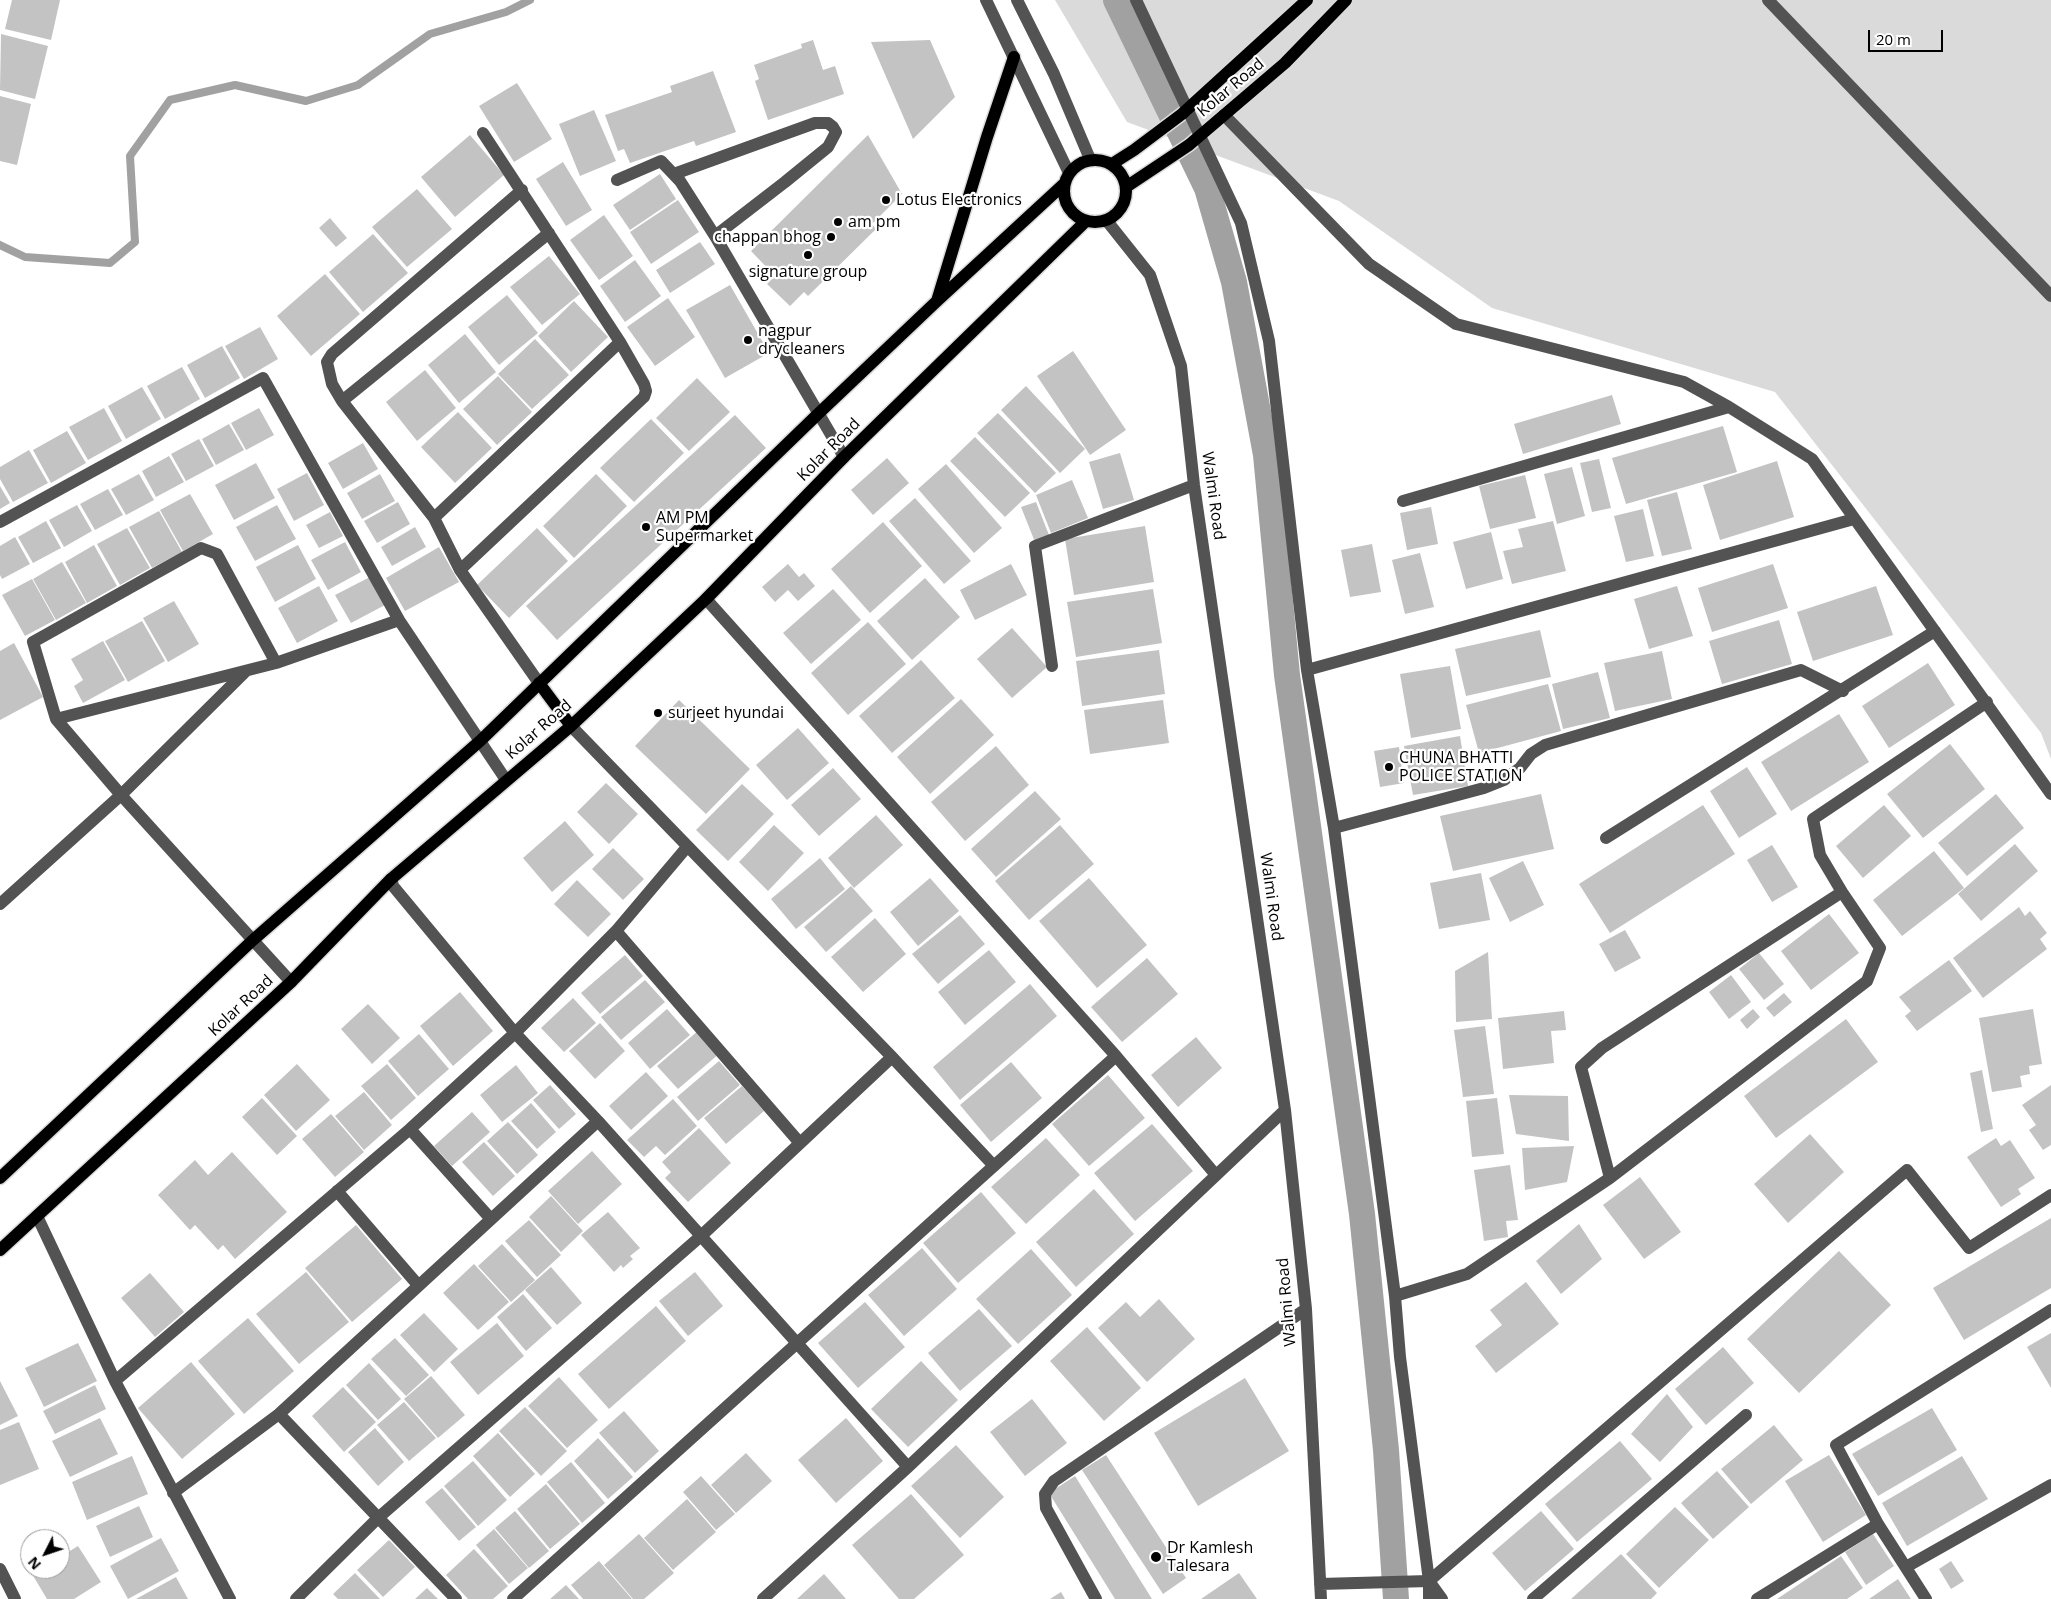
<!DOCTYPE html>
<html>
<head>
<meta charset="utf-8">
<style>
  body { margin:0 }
  #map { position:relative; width:2051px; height:1599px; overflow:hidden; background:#fff; font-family:"Open Sans",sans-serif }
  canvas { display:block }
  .north { position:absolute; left:20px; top:1529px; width:50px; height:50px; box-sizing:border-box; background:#fff; border:1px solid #999; border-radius:50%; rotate:229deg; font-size:14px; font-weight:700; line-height:20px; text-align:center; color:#000 }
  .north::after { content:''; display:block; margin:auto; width:18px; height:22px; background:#000; clip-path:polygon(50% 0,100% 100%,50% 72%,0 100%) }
  .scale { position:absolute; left:1868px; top:30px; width:75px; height:22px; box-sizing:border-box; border:2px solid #000; border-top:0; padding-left:6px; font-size:15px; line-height:18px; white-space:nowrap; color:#000; -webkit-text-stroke:4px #fff; paint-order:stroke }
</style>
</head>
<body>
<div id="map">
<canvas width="2051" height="1599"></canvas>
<div class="north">N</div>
<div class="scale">20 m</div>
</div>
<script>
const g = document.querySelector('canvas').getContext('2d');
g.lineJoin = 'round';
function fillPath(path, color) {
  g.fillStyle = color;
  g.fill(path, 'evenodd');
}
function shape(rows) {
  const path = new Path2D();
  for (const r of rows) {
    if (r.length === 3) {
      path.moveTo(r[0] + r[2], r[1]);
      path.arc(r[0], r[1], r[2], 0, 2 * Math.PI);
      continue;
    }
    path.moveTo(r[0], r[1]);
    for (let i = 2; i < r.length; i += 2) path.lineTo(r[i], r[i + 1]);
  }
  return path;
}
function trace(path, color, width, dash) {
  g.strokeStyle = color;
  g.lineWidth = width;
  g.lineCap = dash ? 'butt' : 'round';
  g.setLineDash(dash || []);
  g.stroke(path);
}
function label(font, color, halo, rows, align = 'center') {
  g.font = font + ' "Open Sans",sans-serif';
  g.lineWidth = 4.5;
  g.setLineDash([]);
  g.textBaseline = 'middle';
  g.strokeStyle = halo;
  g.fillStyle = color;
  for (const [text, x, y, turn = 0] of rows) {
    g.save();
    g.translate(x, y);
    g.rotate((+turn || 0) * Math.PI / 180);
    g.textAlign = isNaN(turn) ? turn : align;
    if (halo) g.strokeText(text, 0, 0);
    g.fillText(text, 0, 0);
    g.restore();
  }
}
fillPath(shape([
  [1055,0,2051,0,2051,759,2041,733,1775,392,1492,308,1339,201,1127,122]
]), '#dadada');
trace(shape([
  [0,245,25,257,110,263,135,242,130,156,170,100,235,85,306,101,358,85,430,34,506,12,530,0]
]), '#a1a1a1', 8);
trace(shape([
  [1116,0,1207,188,1234,282,1266,455,1287,675,1362,1214,1386,1450,1396,1599]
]), '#a1a1a1', 26);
fillPath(shape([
  [12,0,60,0,51,40,5,29],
  [1,34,48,46,35,99,0,90],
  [813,40,823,70,835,66,844,94,768,120,755,81,759,79,754,65,802,48,801,44],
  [930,40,955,97,913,139,871,42],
  [713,71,736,132,696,146,694,141,630,163,624,149,618,151,605,115,672,92,670,86],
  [517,83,552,139,514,162,479,106],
  [0,96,31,104,17,165,0,161],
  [594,110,616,161,580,176,559,124],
  [470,135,504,175,455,217,421,177],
  [868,135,902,194,872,224,876,229,808,296,804,292,790,306,767,284,775,276,751,251],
  [563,162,592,210,566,226,536,179],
  [660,174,676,199,630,230,613,205],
  [417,189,452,229,407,267,372,227],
  [678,200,699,232,651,264,630,232],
  [604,215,633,256,599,280,570,240],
  [330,218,347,238,336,247,319,228],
  [373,234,408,273,363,312,329,272],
  [700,242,715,264,670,293,656,270],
  [549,256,580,294,542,325,510,287],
  [635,260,661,296,625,322,600,286],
  [325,274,360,314,311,356,277,316],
  [730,285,769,353,725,378,686,310],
  [507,295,538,333,499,365,468,327],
  [668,298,695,337,655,366,627,327],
  [574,301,608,337,571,372,538,336],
  [260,327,278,359,244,379,225,346],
  [465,334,496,372,459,403,428,365],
  [535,339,569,375,532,409,498,374],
  [222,346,240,378,205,398,187,365],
  [1073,351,1126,430,1090,455,1037,376],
  [182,367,200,399,165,419,147,386],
  [425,370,456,408,417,441,386,402],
  [498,376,532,412,497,445,463,409],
  [697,378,730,412,689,451,656,418],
  [1026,386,1085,449,1060,473,1001,410],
  [142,387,161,419,126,439,108,406],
  [1612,395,1621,424,1523,454,1514,424],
  [104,408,122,441,88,460,69,427],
  [259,408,274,435,246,450,231,423],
  [458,412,492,448,455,483,421,447],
  [998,413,1056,473,1035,493,977,433],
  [735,415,766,448,557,640,526,606],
  [651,419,684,453,634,502,600,468],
  [229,424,244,450,216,465,202,439],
  [1723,426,1737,472,1626,504,1612,458],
  [67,431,86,463,51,483,33,450],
  [975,437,1030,493,1005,517,950,461],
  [199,439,214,466,186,481,171,454],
  [363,443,378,469,343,489,328,463],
  [29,450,48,483,13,502,0,479,0,467],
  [1120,453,1134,500,1103,509,1089,462],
  [169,456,184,482,156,497,142,471],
  [887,458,909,483,873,515,851,490],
  [1599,459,1611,508,1592,512,1580,463],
  [1777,461,1794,517,1720,540,1703,485],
  [256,463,275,498,234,520,215,485],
  [946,464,1002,528,974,553,918,489],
  [1572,467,1585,516,1557,524,1544,474],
  [307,473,324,505,294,521,277,489],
  [139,474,154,500,126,515,111,489],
  [380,474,395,501,362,519,347,493],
  [596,474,627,506,574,558,543,526],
  [1525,475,1536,518,1490,529,1479,486],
  [1072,480,1088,518,1051,533,1036,495],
  [0,486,10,503,0,509],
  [108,489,123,515,95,530,80,504],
  [1677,492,1692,549,1662,556,1647,500],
  [190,494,213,534,183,551,160,510],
  [915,498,971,561,944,584,889,521],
  [398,502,410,524,377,543,364,521],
  [1036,502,1049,535,1035,542,1021,507],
  [77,505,92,531,64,547,49,520],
  [277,505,296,539,255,561,236,527],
  [1431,507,1438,544,1407,550,1400,513],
  [1643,509,1654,556,1626,562,1614,516],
  [159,511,182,552,152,568,129,527],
  [330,512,343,536,319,548,306,525],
  [46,521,61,548,33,563,18,537],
  [1553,521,1566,571,1512,584,1503,551,1523,547,1518,529],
  [883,522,922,566,870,613,831,569],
  [1145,526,1154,582,1074,595,1065,539],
  [415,527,426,547,392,566,381,547],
  [127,528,150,568,120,585,97,544],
  [537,528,568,561,509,618,477,585],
  [1491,532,1503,579,1466,589,1453,542],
  [15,537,30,564,2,579,0,575,0,546],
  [345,542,361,572,328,590,311,560],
  [1372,544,1381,592,1350,597,1341,550],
  [94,545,117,586,87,603,65,562],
  [298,545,316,579,275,602,256,567],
  [439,547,459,582,405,611,386,578],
  [1420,553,1434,607,1405,614,1392,560],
  [62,562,86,603,56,620,33,579],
  [788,564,799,577,804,573,815,586,798,601,788,590,775,602,762,587],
  [1011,564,1027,595,975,620,960,590],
  [1773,564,1788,608,1712,632,1698,588],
  [370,577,385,605,351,623,335,595],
  [925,578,960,617,912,660,877,621],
  [32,579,55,620,25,636,2,595],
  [319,586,338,621,297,643,278,608],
  [1677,586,1693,636,1649,649,1634,599],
  [1876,586,1893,635,1813,661,1797,612],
  [833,589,861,620,811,664,783,633],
  [1153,589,1162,643,1076,657,1067,602],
  [174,601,199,644,168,662,143,618],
  [1779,620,1792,664,1722,684,1709,641],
  [142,621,165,661,128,682,105,641],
  [868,622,906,664,848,715,811,673],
  [1012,628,1047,667,1012,698,977,659],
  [1540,630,1551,677,1466,696,1455,649],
  [103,641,125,680,83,703,74,686,83,680,71,659],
  [14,643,43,697,0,720,0,651],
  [1159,650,1165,694,1082,706,1076,661],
  [1662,651,1672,699,1615,711,1604,663],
  [921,660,955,698,892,753,859,716],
  [1928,663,1955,705,1889,748,1862,706],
  [1450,666,1461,729,1411,738,1400,674],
  [1598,672,1610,718,1563,729,1552,684],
  [1548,684,1561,731,1479,753,1466,705],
  [961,699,994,735,930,794,897,757],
  [679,700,750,769,706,814,635,746],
  [1163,700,1169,743,1090,754,1084,710],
  [1839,714,1869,762,1791,811,1761,762],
  [798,728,829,763,787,800,756,765],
  [1460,736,1468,786,1413,795,1404,746],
  [1950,744,1985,789,1923,838,1887,794],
  [996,746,1029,785,965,841,931,802],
  [1399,747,1404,783,1380,787,1374,751],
  [1747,767,1777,814,1739,838,1710,791],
  [833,768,861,799,819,836,791,805],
  [606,783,638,814,609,844,577,812],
  [742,784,774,814,728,861,696,830],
  [1035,791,1061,819,996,877,971,849],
  [1541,794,1554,849,1453,871,1440,816],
  [1996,794,2024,828,1967,876,1938,843],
  [1703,805,1735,854,1610,933,1579,884],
  [1884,805,1911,836,1863,878,1836,846],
  [876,815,903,845,854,888,828,858],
  [565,821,594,855,552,892,523,858],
  [774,825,804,853,768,891,739,862],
  [1060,825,1094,864,1029,920,995,881],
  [2015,844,2038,871,1981,921,1958,894],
  [1772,845,1798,887,1772,902,1747,860],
  [613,848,644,879,623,900,592,869],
  [1934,851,1964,888,1902,936,1873,900],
  [820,858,845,889,796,929,771,899],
  [1523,861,1544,905,1510,922,1489,878],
  [1481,873,1490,920,1439,929,1430,883],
  [930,878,959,911,918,946,890,912],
  [1089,878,1147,945,1097,988,1039,921],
  [577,880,611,914,588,937,554,904],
  [851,886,873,911,826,952,804,927],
  [2019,907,2025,916,2030,911,2047,933,2040,939,2047,949,1983,998,1953,958],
  [1829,914,1859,953,1811,990,1781,951],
  [960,915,985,944,938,984,912,954],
  [875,918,906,954,863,992,831,957],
  [1625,930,1641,958,1615,972,1599,944],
  [989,950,1016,982,965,1025,938,992],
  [1488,952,1492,1019,1456,1022,1455,971],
  [1759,953,1784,984,1764,1000,1739,969],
  [625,955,643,976,600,1014,581,993],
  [1147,958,1178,994,1122,1042,1091,1007],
  [1949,960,1972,991,1917,1031,1905,1016,1911,1011,1899,997],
  [1731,975,1751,1002,1729,1019,1709,992],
  [645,980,665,1002,621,1040,601,1017],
  [1030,984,1057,1016,960,1100,933,1067],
  [460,992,493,1031,453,1066,420,1026],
  [1784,993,1792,1002,1774,1017,1766,1008],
  [573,998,596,1023,564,1052,541,1028],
  [368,1004,400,1038,372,1064,341,1029],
  [667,1009,690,1035,650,1069,628,1043],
  [1753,1009,1760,1017,1747,1029,1740,1020],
  [2033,1009,2042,1064,2029,1066,2030,1074,2020,1076,2022,1087,1992,1092,1979,1018],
  [1564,1011,1566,1030,1551,1031,1554,1063,1503,1069,1498,1018],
  [1846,1019,1878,1062,1776,1138,1744,1096],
  [600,1023,625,1051,595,1079,569,1051],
  [1485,1026,1494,1094,1463,1097,1454,1030],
  [699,1030,720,1053,678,1089,657,1066],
  [419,1034,449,1069,418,1096,388,1061],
  [1196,1037,1222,1068,1178,1107,1151,1075],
  [719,1061,740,1085,698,1121,677,1097],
  [1011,1062,1042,1098,991,1142,960,1105],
  [297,1064,330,1100,296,1131,264,1095],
  [387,1064,416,1098,391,1120,361,1086],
  [516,1065,538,1093,502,1122,480,1095],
  [1982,1070,1993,1129,1981,1132,1970,1073],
  [646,1072,668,1096,631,1130,609,1106],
  [1108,1075,1145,1118,1089,1166,1052,1124],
  [550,1085,576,1114,559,1129,533,1100],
  [2051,1085,2051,1145,2043,1150,2029,1130,2036,1125,2022,1105],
  [742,1086,764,1111,726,1144,704,1118],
  [364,1092,392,1125,364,1150,335,1116],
  [1509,1095,1568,1096,1569,1141,1516,1134],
  [262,1098,297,1136,277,1155,242,1117],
  [1497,1098,1504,1154,1472,1157,1466,1101],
  [673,1099,697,1126,665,1155,656,1146,644,1157,627,1140],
  [531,1103,556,1132,537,1149,511,1121],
  [472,1112,490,1132,452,1166,434,1146],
  [331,1114,364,1152,335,1177,302,1139],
  [508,1122,538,1155,517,1174,487,1141],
  [1152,1124,1193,1171,1135,1221,1094,1173],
  [699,1128,731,1163,688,1202,665,1178,671,1172,662,1162],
  [1810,1134,1844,1172,1788,1223,1754,1184],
  [1046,1138,1080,1175,1026,1224,991,1187],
  [1996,1138,2001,1146,2010,1140,2035,1178,2018,1189,2021,1194,2001,1207,1967,1157],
  [484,1142,515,1176,493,1196,462,1162],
  [1574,1146,1567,1182,1525,1190,1522,1148],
  [592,1151,622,1184,578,1224,548,1191],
  [232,1152,287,1212,235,1259,223,1245,218,1250,195,1225,190,1230,158,1195,195,1160,208,1175],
  [1510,1165,1518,1220,1506,1221,1508,1237,1484,1241,1474,1170],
  [1640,1177,1681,1232,1644,1259,1603,1205],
  [1094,1189,1134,1234,1076,1287,1036,1242],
  [981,1192,1016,1233,958,1283,923,1243],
  [551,1196,583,1231,561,1252,529,1217],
  [608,1212,640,1248,630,1256,633,1259,623,1268,621,1265,614,1272,581,1235],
  [2051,1218,2051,1288,1964,1340,1933,1288],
  [529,1220,561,1255,537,1277,505,1241],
  [1579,1224,1602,1259,1561,1294,1536,1261],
  [356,1225,402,1279,352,1322,305,1268],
  [502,1244,535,1280,511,1302,478,1266],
  [922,1248,957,1289,904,1336,868,1295],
  [1031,1249,1072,1295,1018,1344,976,1299],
  [1839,1251,1891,1305,1799,1393,1747,1339],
  [474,1264,509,1302,478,1330,443,1293],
  [551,1267,582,1303,557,1325,525,1290],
  [306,1272,349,1322,299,1364,256,1314],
  [695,1272,723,1306,688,1336,659,1301],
  [150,1273,184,1312,155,1337,121,1298],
  [1526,1282,1559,1324,1496,1373,1475,1346,1502,1325,1490,1310],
  [523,1294,552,1328,526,1351,497,1317],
  [1159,1299,1195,1339,1147,1382,1098,1328,1126,1302,1140,1317],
  [865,1302,905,1347,858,1388,818,1343],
  [656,1306,686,1341,609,1409,578,1374],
  [979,1309,1012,1346,960,1391,928,1353],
  [424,1313,458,1349,434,1372,400,1335],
  [248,1318,294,1371,244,1414,198,1361],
  [497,1323,524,1356,478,1395,450,1362],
  [1087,1327,1141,1388,1104,1421,1050,1361],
  [2051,1333,2051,1388,2027,1347],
  [395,1338,429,1375,406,1396,371,1359],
  [78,1343,97,1381,44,1407,25,1368],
  [1723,1347,1754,1383,1706,1425,1675,1389],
  [921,1361,958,1400,908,1447,871,1409],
  [191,1362,235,1414,182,1459,138,1408],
  [369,1363,401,1399,378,1420,346,1385],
  [431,1376,465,1415,438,1438,404,1399],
  [559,1377,598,1420,567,1448,528,1406],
  [1245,1378,1289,1451,1198,1506,1154,1433],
  [0,1381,18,1416,0,1425],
  [95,1385,106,1409,55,1434,43,1411],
  [343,1387,376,1422,344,1452,312,1416],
  [1667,1394,1693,1427,1660,1462,1631,1434],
  [1032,1399,1067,1443,1025,1476,990,1432],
  [404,1402,436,1438,409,1461,377,1425],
  [525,1407,567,1451,541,1476,499,1431],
  [1932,1408,1957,1450,1878,1496,1852,1454],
  [624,1411,659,1451,635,1473,599,1433],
  [100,1418,118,1454,70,1477,52,1441],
  [846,1418,883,1461,836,1503,798,1460],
  [19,1422,39,1469,0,1485,0,1430],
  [1774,1425,1803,1460,1751,1504,1721,1469],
  [375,1428,404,1462,378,1486,348,1452],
  [498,1433,535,1474,510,1497,473,1456],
  [598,1438,633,1477,608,1499,574,1461],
  [1620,1441,1652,1479,1577,1542,1545,1504],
  [956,1445,1004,1497,960,1538,911,1486],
  [746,1453,772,1481,736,1513,711,1485],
  [1106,1455,1186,1578,1163,1594,1082,1470],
  [1829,1455,1866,1515,1823,1542,1785,1481],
  [132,1456,148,1494,87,1520,72,1482],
  [1962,1456,1988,1499,1907,1546,1882,1503],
  [473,1461,507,1500,478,1526,444,1486],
  [571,1462,605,1503,582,1523,547,1482],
  [1717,1471,1749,1507,1713,1539,1681,1503],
  [701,1476,735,1514,716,1530,683,1492],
  [1075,1476,1152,1599,1115,1599,1049,1493],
  [546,1484,580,1524,550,1549,517,1509],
  [442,1488,476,1527,459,1541,425,1502],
  [911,1494,964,1555,914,1599,899,1599,852,1545],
  [687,1499,716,1532,673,1570,644,1538],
  [139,1506,153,1537,110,1557,96,1526],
  [1675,1507,1709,1540,1659,1588,1626,1554],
  [515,1511,549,1551,529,1568,495,1528],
  [1541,1511,1574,1549,1525,1591,1492,1553],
  [494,1529,528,1568,509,1584,476,1545],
  [639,1534,674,1573,644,1599,633,1599,604,1565],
  [1873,1534,1894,1566,1866,1585,1845,1552],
  [161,1538,179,1571,128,1599,110,1566],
  [389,1540,415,1567,383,1597,357,1570],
  [78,1546,101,1582,74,1599,47,1599,32,1574,40,1569,60,1569,60,1557],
  [474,1549,508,1586,493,1599,468,1599,446,1575],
  [1621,1554,1657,1593,1651,1599,1571,1599],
  [1841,1556,1863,1588,1847,1599,1777,1599],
  [599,1561,632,1599,583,1599,571,1585],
  [1951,1561,1964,1581,1951,1589,1939,1569],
  [355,1573,380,1599,338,1599,333,1594],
  [1239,1573,1257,1599,1201,1599],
  [824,1574,846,1599,797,1599],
  [176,1577,188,1599,136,1599],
  [1898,1579,1911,1599,1869,1599],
  [566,1585,579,1599,550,1599],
  [427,1588,438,1599,415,1599],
  [1061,1592,1065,1599,1050,1599]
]), '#c3c3c3');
const major = shape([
  [1095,191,31],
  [1112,164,1134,150,1182,114,1307,0],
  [1126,187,1189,145,1285,63,1346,0],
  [937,301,987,137,1014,57],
  [539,683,571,726],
  [0,1178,253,940,480,741,819,413,937,301,1064,184],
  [0,1250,291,982,391,879,571,726,706,599,844,457,1086,221]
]);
trace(major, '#dbdbdb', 15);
trace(shape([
  [986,0,1069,173],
  [1017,0,1054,74,1090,159],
  [1136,0,1241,223,1269,341,1307,670,1334,828,1395,1296,1400,1357,1429,1581,1429,1599],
  [1768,0,2051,296],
  [1224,115,1369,264,1456,324,1684,382,1729,407,1812,459,2051,794],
  [674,174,815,123,828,123,833,127,836,132,828,147,785,182,715,236],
  [617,180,661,161,680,181,715,236,844,457],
  [522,190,332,354,327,362,332,384,342,401,434,518,460,570,539,683],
  [1107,221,1150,275,1181,366,1194,485,1285,1110,1306,1309,1321,1599],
  [342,401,549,233],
  [1403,501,1729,407],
  [434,518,620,342],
  [0,522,263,378,399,620,506,780],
  [460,570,644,397,646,391,644,384,620,342,483,133],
  [706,599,1116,1056,1215,1174],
  [1052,666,1035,546,1194,485],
  [1307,670,1854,519],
  [56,719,33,642,201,548,217,554,276,663],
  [571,726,892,1057,994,1166],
  [1334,828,1484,788,1504,780,1520,768,1531,754,1545,745,1801,670,1843,691],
  [1606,838,1935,631],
  [391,879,393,886,515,1033,598,1121,908,1467],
  [0,904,121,795,245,672],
  [616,931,799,1142],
  [291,982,121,795,56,719,276,663,399,620],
  [410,1129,490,1218],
  [1610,1178,1581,1067,1602,1048,1842,892],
  [337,1191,418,1285],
  [37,1216,115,1381,230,1599],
  [1395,1296,1467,1274,1610,1178,1867,981,1880,948,1842,892,1820,855,1813,819,1987,702],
  [115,1381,410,1129,515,1033,616,931,687,847],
  [279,1414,456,1599],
  [173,1493,279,1414,598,1121],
  [1906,1567,2051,1485],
  [0,1569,15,1599],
  [1429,1581,1442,1599],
  [1320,1584,1429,1581,1907,1170,1969,1248,2051,1195],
  [296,1599,378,1518,701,1236,892,1057],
  [513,1599,1116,1056],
  [763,1599,908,1467,1285,1110],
  [1096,1599,1046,1508,1045,1494,1054,1481,1306,1309],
  [1533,1599,1746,1415],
  [1757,1599,1878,1524],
  [1926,1599,1878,1524,1836,1445,2051,1310]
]), '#535353', 12);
trace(major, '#000', 12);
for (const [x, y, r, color] of [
  [886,200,5,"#000"],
  [838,222,5,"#000"],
  [831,237,5,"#000"],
  [808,255,5,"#000"],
  [748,340,5,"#000"],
  [646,527,5,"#000"],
  [658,713,5,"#000"],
  [1389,767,5,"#000"],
  [1156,1557,6,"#000"]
]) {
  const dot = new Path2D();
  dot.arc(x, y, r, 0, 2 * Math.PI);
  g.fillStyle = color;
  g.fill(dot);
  trace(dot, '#fff', 2);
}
label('16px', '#000', '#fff', [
  ["Kolar Road",1231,88,-40],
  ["Kolar Road",829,450,-45],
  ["Walmi Road",1213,496,82],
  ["Kolar Road",539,730,-41],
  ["Walmi Road",1271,897,82],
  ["Kolar Road",241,1006,-43],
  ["Walmi Road",1287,1302,-95]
]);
label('16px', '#000', '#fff', [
  ["Lotus Electronics",896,200],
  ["am pm",848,222],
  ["chappan bhog",821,237,"right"],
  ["signature group",808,272,"center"],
  ["nagpur",758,331],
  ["drycleaners",758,349],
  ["AM PM",656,518],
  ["Supermarket",656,536],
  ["surjeet hyundai",668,713],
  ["CHUNA BHATTI",1399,758],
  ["POLICE STATION",1399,776],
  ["Dr Kamlesh",1167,1548],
  ["Talesara",1167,1566]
], 'left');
</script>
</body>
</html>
